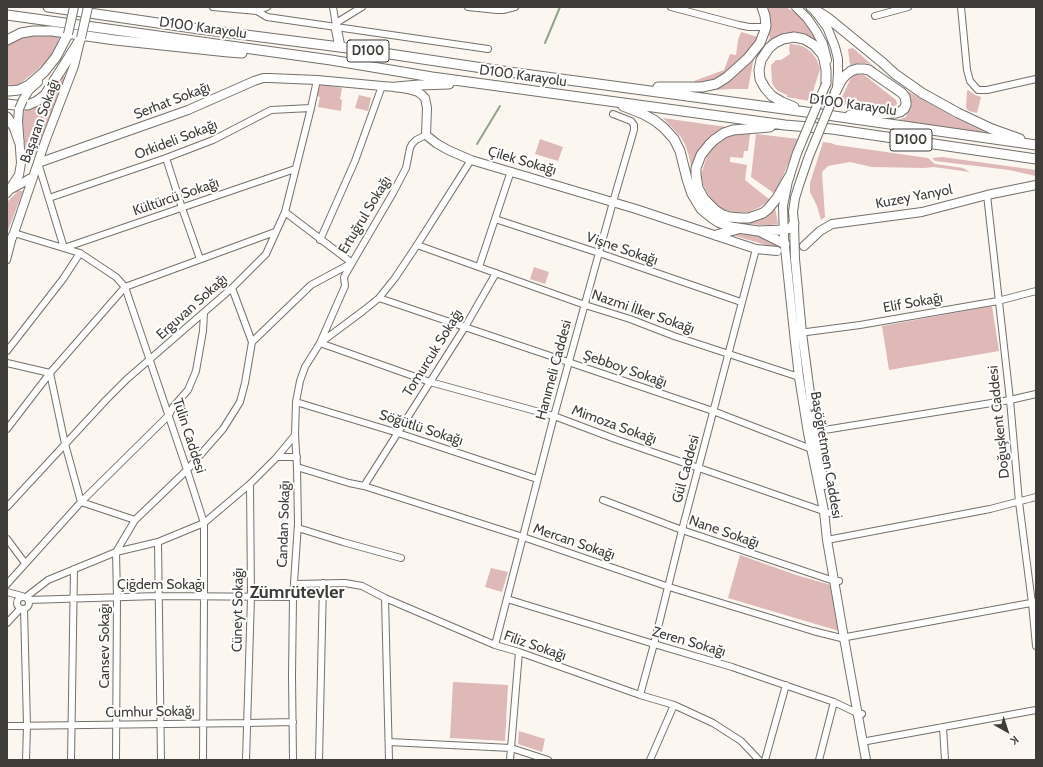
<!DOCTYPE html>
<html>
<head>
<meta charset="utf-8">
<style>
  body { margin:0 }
  #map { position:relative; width:1043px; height:767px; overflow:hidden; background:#fbf6f0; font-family:Cabin,sans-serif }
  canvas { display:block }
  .frame { position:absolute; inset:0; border:8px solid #3d3c39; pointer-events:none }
  .north { position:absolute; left:987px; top:711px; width:40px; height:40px; -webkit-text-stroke:3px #fff; paint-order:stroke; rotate:141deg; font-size:11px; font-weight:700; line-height:16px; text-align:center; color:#3d3c39 }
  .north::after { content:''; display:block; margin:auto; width:14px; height:18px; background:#3d3c39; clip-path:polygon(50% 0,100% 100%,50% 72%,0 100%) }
</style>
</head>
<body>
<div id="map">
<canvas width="1043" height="767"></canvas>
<div class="frame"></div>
<div class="north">K</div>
</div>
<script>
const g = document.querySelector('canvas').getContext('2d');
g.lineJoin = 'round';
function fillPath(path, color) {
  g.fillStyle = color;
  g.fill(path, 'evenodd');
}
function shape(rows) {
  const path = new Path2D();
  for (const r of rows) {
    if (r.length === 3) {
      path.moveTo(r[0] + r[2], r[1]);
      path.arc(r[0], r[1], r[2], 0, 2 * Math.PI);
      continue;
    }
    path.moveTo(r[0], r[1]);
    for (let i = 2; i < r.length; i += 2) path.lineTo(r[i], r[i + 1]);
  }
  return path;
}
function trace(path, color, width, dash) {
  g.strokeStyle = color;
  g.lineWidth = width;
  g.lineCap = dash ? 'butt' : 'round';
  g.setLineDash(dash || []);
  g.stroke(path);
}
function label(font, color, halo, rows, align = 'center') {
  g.font = font + ' Cabin,sans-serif';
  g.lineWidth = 4;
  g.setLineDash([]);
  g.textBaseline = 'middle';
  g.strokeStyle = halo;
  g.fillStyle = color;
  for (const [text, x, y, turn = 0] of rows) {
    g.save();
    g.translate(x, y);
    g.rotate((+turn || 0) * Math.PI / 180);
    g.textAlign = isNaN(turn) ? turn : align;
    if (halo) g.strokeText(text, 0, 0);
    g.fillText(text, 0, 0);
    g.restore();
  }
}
fillPath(shape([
  [768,7,785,7,791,10,800,17,809,29,817,40,818,46,811,40,772,42,764,48,770,37,768,34,769,24,769,13],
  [741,32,758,37,744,59,736,68,711,83,695,85,694,81,724,70,730,54,736,55,738,40],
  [60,34,58,42,55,50,49,59,36,71,18,85,12,85,7,84,7,46,10,44,10,43,19,38,28,35],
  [790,44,799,45,806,48,812,53,817,60,820,69,810,101,787,97,787,95,778,91,775,88,772,83,771,65,776,60,781,60,790,54,789,49],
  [853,48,871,64,862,63,850,65,848,49],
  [754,57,748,89,733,89,713,90,728,82,738,74],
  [858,74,864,75,896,100,897,104,892,108,838,105,852,76],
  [63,76,65,77,35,154,32,159,27,158,22,124,23,115,26,108,54,90],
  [320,84,342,88,340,99,342,100,341,111,318,107,320,97,317,96],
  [904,89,955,118,989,134,898,120,906,117,908,112,910,105],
  [968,90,975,95,981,97,977,113,969,111,966,108,967,91],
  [359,95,371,98,368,111,355,108],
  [663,118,726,127,709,138,704,144,700,151,692,171,689,156,685,144,680,136],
  [736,134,750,134,748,151,744,151,743,158,730,157,730,162,742,164,747,165,745,180,770,200,760,207,749,212,737,213,725,210,716,204,709,196,703,185,701,175,705,162,708,153,714,145,723,139],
  [756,134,799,139,775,194,751,177],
  [540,139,563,147,558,161,535,154],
  [823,142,831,143,836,145,872,150,928,158,935,164,963,168,970,172,934,167,924,168,872,167,850,162,828,166,822,172,825,217,821,220,817,206,810,192,810,183],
  [942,157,1036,170,1036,176,1009,170,935,161,932,158],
  [18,191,23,191,7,233,7,202],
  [775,207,778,224,769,225,760,225,738,223,738,221],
  [743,233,766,237,776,242,776,248,732,235],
  [534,267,549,272,545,284,530,279],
  [992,306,999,351,889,370,882,326],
  [740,555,796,575,831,585,839,631,728,598],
  [491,568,508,572,502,592,485,587],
  [453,682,508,685,505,741,450,738],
  [519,731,545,739,542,752,518,744]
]), '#deb9b8');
trace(shape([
  [545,43,560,7],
  [477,144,500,106]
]), '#8fa489', 2);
const minor = shape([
  [213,7,257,11,267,7],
  [256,7,257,11,267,17,488,49],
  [333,7,336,26],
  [468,7,497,10,503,10,515,7],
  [671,7,739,25,749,27,761,27,766,26],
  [961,7,967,70,970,81,978,90,987,90,1036,79],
  [875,16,908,7],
  [336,23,362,7],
  [166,158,182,208,200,259],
  [38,163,64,248],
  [987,195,1010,400,1019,502,1032,603,1036,646],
  [49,198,166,158,213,140,271,110,311,108],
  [285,212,352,263,344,277,345,286,320,343,430,382,554,416,615,439,829,513],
  [495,219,599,253,741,302],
  [320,240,355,161,382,86],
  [417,245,585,305,630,319,674,336,799,377],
  [64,248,295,169],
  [7,260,14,233,80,253,116,277,125,287,187,470,204,523,204,597,203,760],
  [479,267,511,171],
  [232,288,252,342],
  [379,298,713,411,814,450],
  [799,333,860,325,998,301,1036,291],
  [7,351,63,279,80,253],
  [7,363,50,373,65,444,81,502,135,520],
  [296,402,398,433,537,479],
  [7,429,50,373,125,287,275,232],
  [812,432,1010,400,1036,394],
  [277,457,297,457],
  [297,467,349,483,364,486,523,537,669,587,813,631,841,638,1036,602],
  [364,486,465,327,496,273],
  [603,500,682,530,834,581,839,581],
  [7,507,106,400,127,379,232,288,266,254,285,212,311,108,317,80],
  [298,528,343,542,401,558],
  [7,539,25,563],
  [827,540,990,509,1036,497],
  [158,542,161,760],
  [7,584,81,502,169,415,173,407,188,390,196,371,203,331,204,313],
  [294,584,345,583,362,586,385,598,495,645,519,652,640,695,674,705,713,723,741,741,759,760],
  [7,592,22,596],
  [23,603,6],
  [26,597,48,580,116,552,135,520,187,470,223,429,240,402,245,383,252,342,311,285,352,263,393,193,406,168,410,148,412,144,416,140,426,135],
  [385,598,389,760],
  [507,599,654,644,732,667,834,702,857,713,862,714],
  [28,600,158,596,293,597],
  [24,609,27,725,26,760],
  [7,623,20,609],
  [495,645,554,416,613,202,634,130,634,125,631,121,613,114],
  [640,695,654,644,682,530,756,249],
  [7,726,247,723,293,722],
  [943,727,945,760],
  [867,741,1036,710],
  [389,742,511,748,548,760],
  [71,760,74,569],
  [116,760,117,597,116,552,158,542,204,523,250,484,277,457,295,435],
  [246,760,251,597,250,484],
  [293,760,292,676,293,597,298,524,297,467,295,435,296,402,300,381,305,367,320,343,363,311,379,298,395,278,417,245,471,160],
  [319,760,323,583],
  [510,760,519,652],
  [650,760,674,705],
  [765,760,786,685],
  [819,760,834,702]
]);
const major = shape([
  [796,7,807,18,816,31,823,44,827,60],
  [814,10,827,27,835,47,838,59,838,73,837,87],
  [23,100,29,90,38,82],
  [797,153,788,181,783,206,784,238,794,333,799,377,808,433,824,511,827,540,844,638,866,760],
  [809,156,799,185,795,198,793,212,794,223,795,259,802,333,815,431,824,485],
  [38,163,188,110,254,81,263,78,269,78,317,80,382,86,396,87,408,89,418,92,422,95,425,98,427,108,426,135,436,143,448,150,471,160,636,209,756,249,777,251],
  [11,189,33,177],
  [7,193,19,175,21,163,18,121,19,109],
  [804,246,820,231,832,224,922,212,987,195,1036,185],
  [7,248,14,233,46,139,74,66,80,41]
]);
const highway = shape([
  [48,7,199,29,363,50,509,72,806,112,1036,145],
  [811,7,828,18,883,63,895,74,922,93,958,113,992,129,1020,139],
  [7,15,331,60,432,77,785,125,832,129,1036,159],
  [336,27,340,47],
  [7,40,21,33,33,31,52,31,115,40,228,52,242,53],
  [396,87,419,85,449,84],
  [658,87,702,87,716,84,727,77,748,58,760,43,765,30,766,26,765,16,762,7],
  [7,90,9,91,19,90,29,85,44,72,56,57,68,34],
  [835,93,842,79,846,75,851,71,857,69,864,69,869,70,873,73,902,93,905,97,906,102,906,105,904,109,900,112,896,113,850,115],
  [7,104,15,105,28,105,37,101,45,95,66,62,81,38],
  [623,106,643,114,654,120,664,128,674,139,680,151,687,179,692,194,701,209,712,218,718,222,731,227,758,231,783,230,791,228,794,223],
  [794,107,782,102,772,96,765,88,760,79,759,70,761,60,769,48,775,43,783,39,794,37,804,39,814,45,822,54,824,59,826,70,826,84],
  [7,117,14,127,19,141],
  [770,127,733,130,724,133,714,140,709,145,701,155,696,168,696,175,698,188,704,199,715,210,723,215,730,217,740,218,749,218,763,213,768,209,777,198,789,177],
  [761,232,785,244],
  [716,235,738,229]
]);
trace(minor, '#74716b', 8);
trace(major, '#74716b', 10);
trace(highway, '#74716b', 11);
trace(minor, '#fff', 6);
trace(major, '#fff', 8);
trace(highway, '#fff', 9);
const majorBridge = shape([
  [68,34,74,7],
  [81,38,88,7],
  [19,109,23,100],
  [797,153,826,84],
  [809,156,835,93]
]);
trace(majorBridge, '#74716b', 10, []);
trace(majorBridge, '#fff', 8);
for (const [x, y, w] of [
  [368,51,42],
  [911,140,42]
]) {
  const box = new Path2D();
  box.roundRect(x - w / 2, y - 11, w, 22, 3);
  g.fillStyle = '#fff';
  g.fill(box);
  trace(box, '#3d3c39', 1);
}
label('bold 13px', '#3d3c39', null, [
  ["D100",368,51],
  ["D100",911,140]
]);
label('14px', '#3d3c39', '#fff', [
  ["D100 Karayolu",203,28,8],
  ["D100 Karayolu",523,76,8],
  ["Serhat Sokağı",172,101,-21],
  ["D100 Karayolu",853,105,8],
  ["Başaran Sokağı",40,121,-70],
  ["Orkideli Sokağı",176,140,-21],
  ["Çilek Sokağı",522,161,16],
  ["Kültürcü Sokağı",176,197,-19],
  ["Kuzey Yanyol",914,197,-11],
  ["Ertuğrul Sokağı",365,215,-59],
  ["Vişne Sokağı",622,249,19],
  ["Elif Sokağı",913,303,-10],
  ["Erguvan Sokağı",192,307,-42],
  ["Nazmi İlker Sokağı",643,312,19],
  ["Tomurcuk Sokağı",433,353,-58],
  ["Şebboy Sokağı",625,369,19],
  ["Hanımeli Caddesi",554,370,-75],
  ["Doğuşkent Caddesi",999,422,-96],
  ["Mimoza Sokağı",614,425,20],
  ["Söğütlü Sokağı",421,428,18],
  ["Tülin Caddesi",189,436,72],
  ["Başöğretmen Caddesi",826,455,80],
  ["Gül Caddesi",686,469,-75],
  ["Candan Sokağı",284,524,-88],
  ["Nane Sokağı",724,532,19],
  ["Mercan Sokağı",574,542,19],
  ["Çiğdem Sokağı",161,585],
  ["Cüneyt Sokağı",238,610,-89],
  ["Zeren Sokağı",689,642,16],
  ["Cansev Sokağı",105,646,-90],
  ["Filiz Sokağı",535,646,19],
  ["Cumhur Sokağı",150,712,-1]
]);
label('bold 18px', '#3d3c39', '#fff', [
  ["Zümrütevler",297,593]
]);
</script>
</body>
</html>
